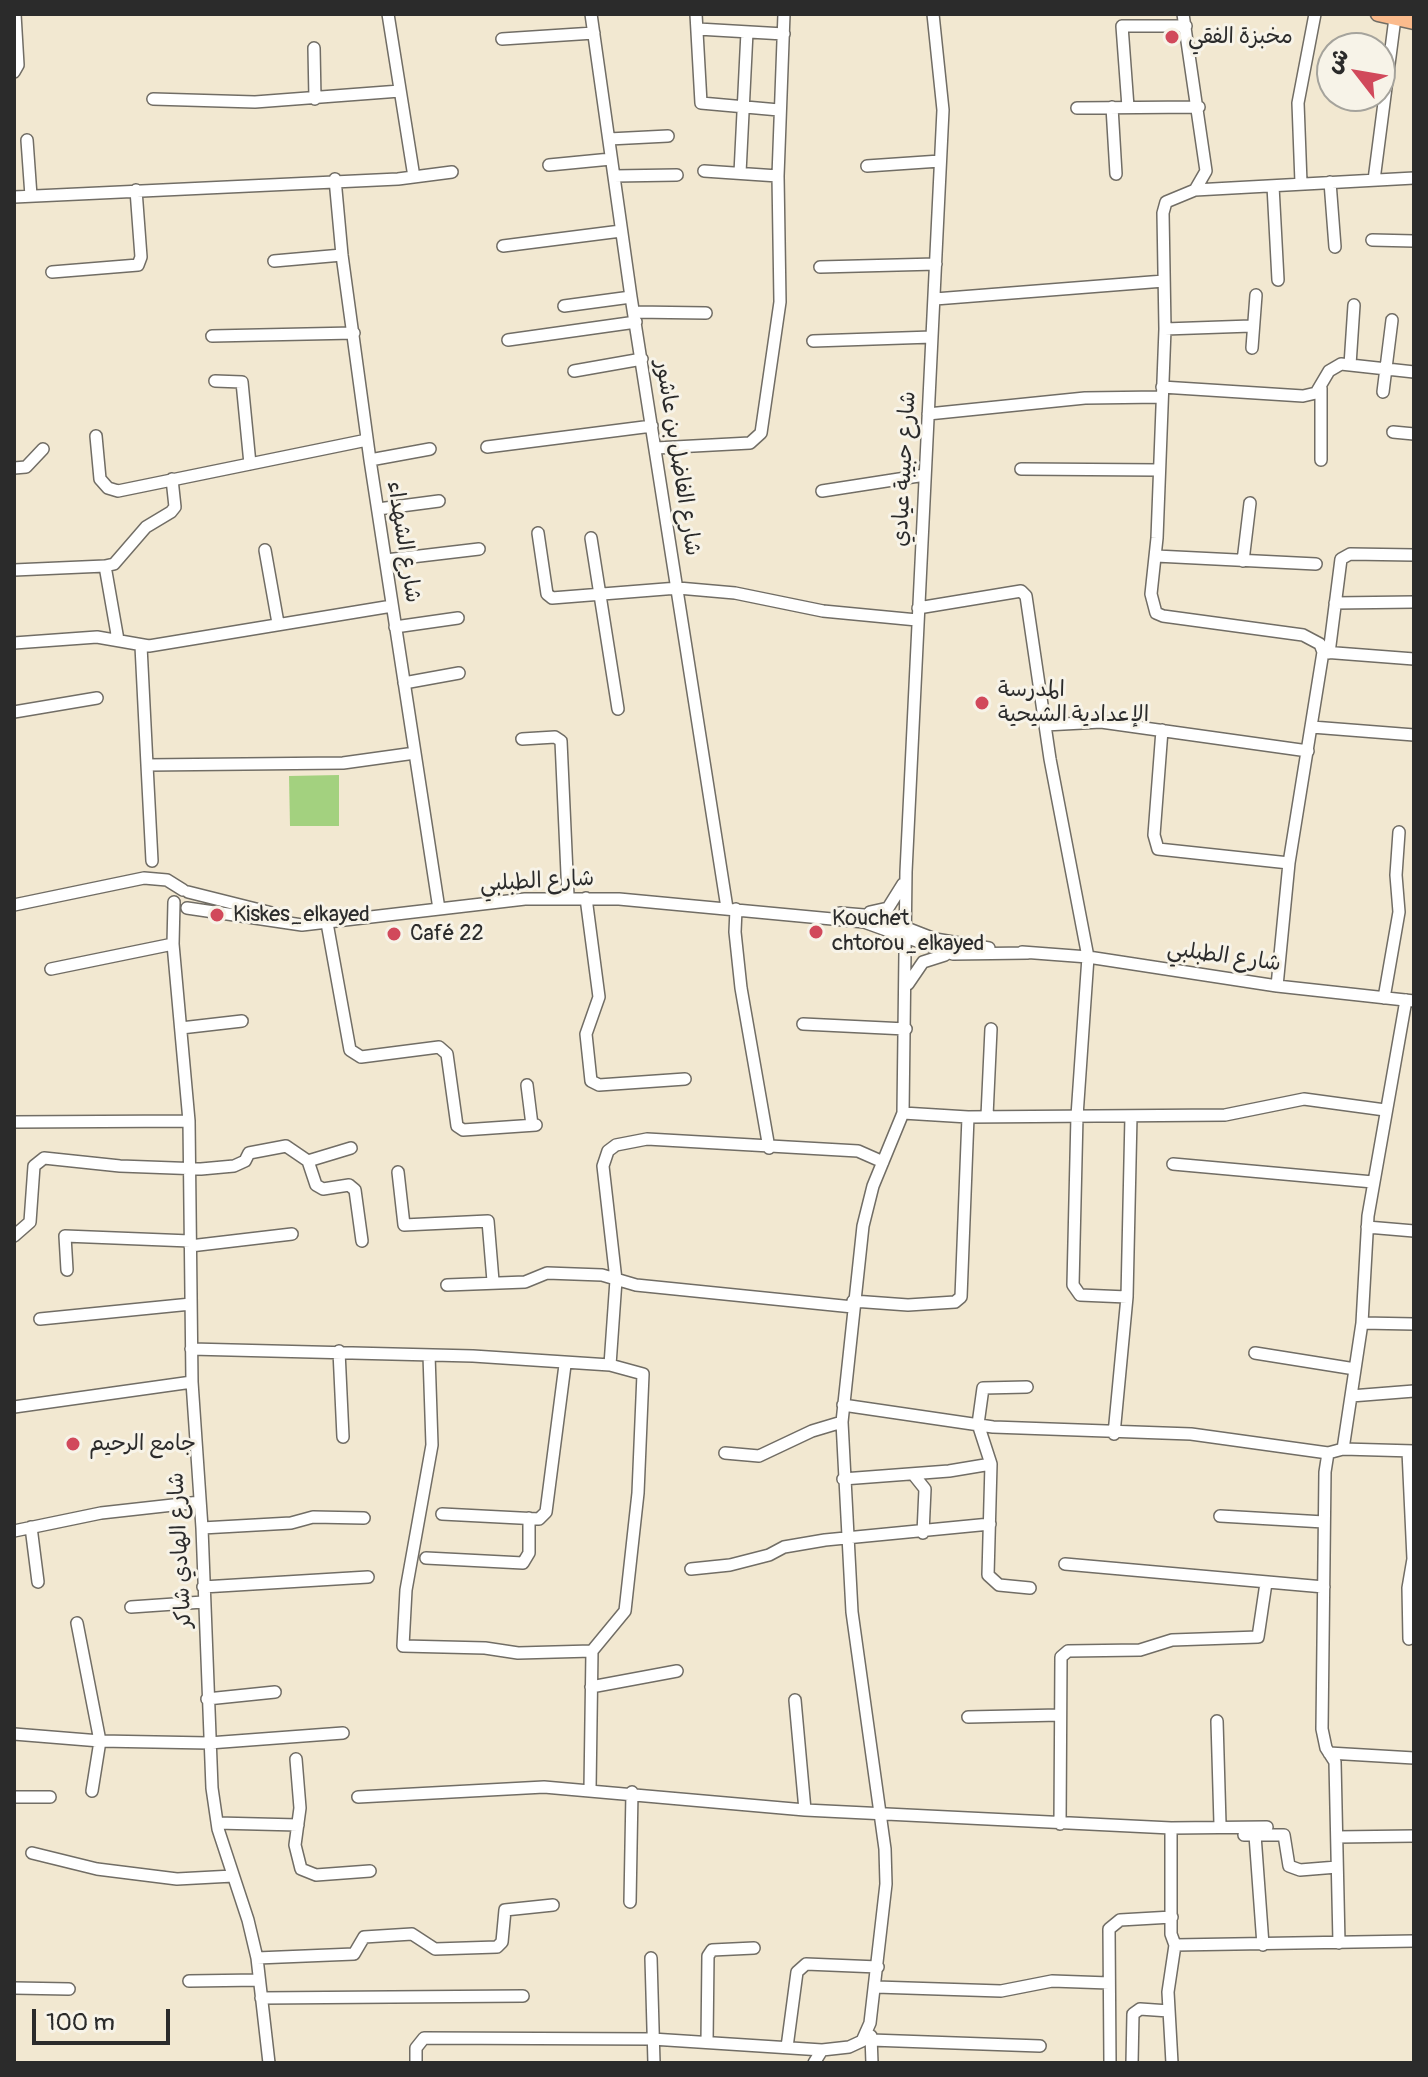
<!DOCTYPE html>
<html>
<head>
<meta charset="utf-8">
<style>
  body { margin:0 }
  #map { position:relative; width:1428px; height:2077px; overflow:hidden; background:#f2e8d1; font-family:Pangolin,"Playpen Sans Arabic",sans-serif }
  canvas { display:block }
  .frame { position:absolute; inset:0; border:16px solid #2b2b2b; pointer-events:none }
  .north { position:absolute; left:1316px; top:32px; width:80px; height:80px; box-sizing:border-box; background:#f7f3e8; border:2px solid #a5a39c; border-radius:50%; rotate:301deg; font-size:22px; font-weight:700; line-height:32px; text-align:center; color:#2b2b2b }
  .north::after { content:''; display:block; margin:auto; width:28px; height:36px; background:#d1495b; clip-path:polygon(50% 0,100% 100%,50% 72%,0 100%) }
  .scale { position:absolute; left:32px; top:2009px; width:138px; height:36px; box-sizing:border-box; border:4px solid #2b2b2b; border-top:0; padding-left:10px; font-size:24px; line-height:28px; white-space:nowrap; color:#2b2b2b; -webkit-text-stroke:6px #f7f3e8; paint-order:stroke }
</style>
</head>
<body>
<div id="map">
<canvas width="1428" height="2077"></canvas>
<div class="frame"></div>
<div class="north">ش</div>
<div class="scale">100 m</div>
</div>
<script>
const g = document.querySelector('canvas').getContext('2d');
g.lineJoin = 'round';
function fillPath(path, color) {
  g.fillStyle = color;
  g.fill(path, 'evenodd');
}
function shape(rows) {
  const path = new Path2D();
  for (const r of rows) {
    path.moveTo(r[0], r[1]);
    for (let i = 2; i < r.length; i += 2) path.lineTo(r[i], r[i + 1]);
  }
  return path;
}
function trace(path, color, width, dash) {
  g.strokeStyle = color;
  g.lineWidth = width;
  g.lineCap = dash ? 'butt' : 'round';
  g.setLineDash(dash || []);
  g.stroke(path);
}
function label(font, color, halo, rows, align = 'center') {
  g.font = font + ' Pangolin,"Playpen Sans Arabic",sans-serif';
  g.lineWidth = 6;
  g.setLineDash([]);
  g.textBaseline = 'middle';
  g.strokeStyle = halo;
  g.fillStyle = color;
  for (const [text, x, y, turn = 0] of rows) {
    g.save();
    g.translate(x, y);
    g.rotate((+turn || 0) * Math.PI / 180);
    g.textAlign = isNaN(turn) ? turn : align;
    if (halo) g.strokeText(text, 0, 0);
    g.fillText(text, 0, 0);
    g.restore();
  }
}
fillPath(shape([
  [339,775,339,826,290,826,289,776]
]), '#a3d17f');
const minor = shape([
  [388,14,414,177],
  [591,14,631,297,727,908],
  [696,14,701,103,779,110],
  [1183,14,1206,171,1195,190,1166,202,1163,213,1165,329,1157,538,1151,594,1156,613,1163,616,1303,635,1320,644,1323,652,1289,863,1277,986],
  [698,29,784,34],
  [502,39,594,33],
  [314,48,315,99],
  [14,72,18,65,15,14],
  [153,99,255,102,400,91],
  [1112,107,1116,174],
  [1128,107,1122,26,1186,26],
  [1077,108,1199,107],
  [609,139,668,136],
  [27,140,31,196],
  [549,165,611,159],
  [867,166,940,161],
  [704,171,778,176],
  [740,173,747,32],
  [614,176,677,175],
  [335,179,342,255,370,460,439,909],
  [1374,180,1395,18],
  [1330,182,1335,247],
  [1301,183,1298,103,1315,14],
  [1273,186,1278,280],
  [1195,190,1414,178],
  [14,197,398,179,452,172],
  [1372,240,1414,241],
  [503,246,621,231],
  [274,261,342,255],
  [820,267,936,264],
  [52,272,138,265,141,257,136,190],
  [935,299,1164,281],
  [564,306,631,297],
  [634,312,706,313],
  [1165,329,1251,326],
  [212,336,354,333],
  [508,340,636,322],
  [813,341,932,337],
  [1252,348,1256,295],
  [1350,365,1354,305],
  [574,371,642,359],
  [215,381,242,382,250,464],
  [1162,387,1303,396,1316,393,1329,371,1341,364,1414,372],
  [1321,388,1321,460],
  [1383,392,1392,320],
  [928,414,1085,398,1161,397],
  [1393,432,1414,434],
  [96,436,100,479,108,488,118,491,367,440],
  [487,447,652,426],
  [656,448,750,443,761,433,780,302,778,176,784,14],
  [370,460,430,449],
  [14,468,26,467,43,449],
  [1021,469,1158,470],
  [822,491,925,475],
  [378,509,439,501],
  [538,533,547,594,552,598,678,588,735,593,823,611,917,620],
  [591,538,618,709],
  [265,550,278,623],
  [1156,556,1316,564],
  [386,560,479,549],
  [1243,561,1250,503],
  [14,570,105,566],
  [1335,603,1414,602],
  [918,608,1021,591,1026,596,1050,759,1088,957,1077,1116,1073,1285,1080,1295,1127,1297],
  [395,627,458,618],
  [118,640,105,566,114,564,146,527,171,512,175,507,172,479],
  [14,643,97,637,149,646,392,606],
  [141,646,147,765,343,763,415,753],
  [1323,652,1414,659],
  [1329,653,1341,559,1350,554,1414,555],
  [404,683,459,673],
  [14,712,97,698],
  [1045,725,1101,722,1308,751],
  [1312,727,1414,735],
  [1162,730,1154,835,1158,849,1289,863],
  [522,739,555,737,561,741,568,896],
  [147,765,152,861],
  [188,892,284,916],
  [586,898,599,997,586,1034,591,1081,599,1085,685,1079],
  [174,902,173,944,189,1121,192,1382,202,1528,212,1788,218,1829,248,1920,257,1958,269,2063],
  [14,905,144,878,167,880,183,890],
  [187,908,302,925,525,899,619,899,864,922,953,954,1028,953],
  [736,909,735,932,741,988,769,1148],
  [870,912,888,908,903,884],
  [840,913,876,916,935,939,989,948],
  [327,923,350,1050,361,1057,439,1047,447,1054,457,1126,463,1130,536,1125],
  [1022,952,1088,957,1277,986,1414,1001],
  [51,969,173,944],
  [908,984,923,962,945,955],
  [1384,998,1399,912,1396,875,1399,832],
  [803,1024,906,1029],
  [181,1028,242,1021],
  [527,1085,532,1125],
  [903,1113,968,1117,1225,1115,1304,1099,1385,1110],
  [987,1116,991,1029],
  [14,1122,189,1121],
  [308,1161,351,1148],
  [1173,1164,1373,1182],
  [398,1172,404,1225,488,1221,493,1281],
  [1367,1227,1414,1231],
  [14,1236,30,1222,34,1166,44,1158,120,1166,201,1169,234,1166,245,1161,249,1153,286,1146,308,1161,316,1185,323,1189,349,1185,355,1190,362,1241],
  [190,1246,292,1234],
  [67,1270,65,1236,190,1241],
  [447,1285,525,1282,547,1273,602,1275,636,1285,853,1307],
  [853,1301,908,1305,955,1302,961,1297,968,1117],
  [40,1319,191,1304],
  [1362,1323,1414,1324],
  [191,1349,473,1356,610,1365,643,1374,638,1493,625,1611,592,1651,590,1789],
  [339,1351,343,1437],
  [1255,1353,1355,1369],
  [429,1355,432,1445,406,1590,403,1646,485,1648,518,1653,592,1651],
  [610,1365,616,1280,603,1166,608,1151,616,1145,647,1139,858,1151,883,1162],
  [1027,1387,983,1388,978,1424,991,1464,988,1575,999,1585,1030,1588],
  [1351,1396,1414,1391],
  [843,1405,993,1427,1191,1434,1328,1453,1343,1449,1414,1451],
  [14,1407,192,1382],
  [1114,1434,1127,1297,1131,1116],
  [1343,1449,1362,1323,1368,1216,1406,1000],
  [1408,1451,1413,1559,1408,1588,1409,1639],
  [725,1453,759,1456,812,1431,842,1422],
  [1328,1453,1325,1472,1322,1729,1326,1748,1335,1762,1339,1943],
  [913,1474,925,1489,923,1533],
  [843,1479,949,1471,991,1464],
  [442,1514,539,1519,546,1512,565,1365],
  [1220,1516,1324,1522],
  [31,1527,38,1582],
  [202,1528,291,1523,313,1517,364,1518],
  [14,1531,101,1513,200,1502],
  [426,1558,523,1563,529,1553,529,1518],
  [1065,1564,1324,1587],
  [691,1569,730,1565,769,1555,784,1547,825,1540,990,1524],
  [203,1587,368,1577],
  [131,1607,203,1602],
  [77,1623,100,1741,92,1791],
  [591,1687,677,1671],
  [207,1699,275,1692],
  [795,1700,805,1810],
  [968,1717,1060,1715],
  [1217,1721,1220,1824],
  [14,1734,100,1741,209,1743,343,1733],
  [1329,1753,1414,1758],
  [296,1759,300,1808,295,1845,301,1869,316,1875,370,1871],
  [14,1797,50,1797],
  [358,1797,544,1787,805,1810,1171,1828,1171,1934,1175,1945,1168,1992,1172,2063],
  [217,1823,298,1825],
  [1060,1824,1061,1657,1068,1651,1140,1650,1172,1640,1258,1637,1266,1583],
  [1171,1828,1267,1827],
  [1244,1835,1284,1835,1289,1866,1300,1870,1337,1867],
  [1255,1835,1263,1945],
  [1337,1837,1414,1836],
  [32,1853,97,1869,177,1879,233,1876],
  [630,1902,632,1792],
  [1175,1945,1414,1941],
  [257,1958,354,1954,364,1937,412,1934,435,1949,497,1947,502,1942,505,1910,553,1905],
  [651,1958,654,2063],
  [189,1981,259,1980],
  [876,1987,1001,1991,1052,1981,1109,1983],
  [14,1988,69,1989],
  [261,1998,523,1996],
  [871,2036,872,2063],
  [871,2040,1040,2046],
  [707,2042,708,1956,712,1950,754,1948],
  [787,2047,797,1972,806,1964,878,1967],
  [416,2063,416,2048,424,2038,652,2039,822,2050],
  [814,2063,822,2050,849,2047,862,2041,870,2023,886,1884,885,1849,852,1612,842,1422,863,1226,873,1186,903,1113,906,872,943,110,933,14],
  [1110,2063,1109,1929,1120,1920,1172,1917],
  [1132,2063,1133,2014,1140,2009,1169,2011]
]);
const major = shape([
  [1378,14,1414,22]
]);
trace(minor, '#716d65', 14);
trace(major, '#716d65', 17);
trace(minor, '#fff', 11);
trace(major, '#fbbb8d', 14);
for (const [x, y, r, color] of [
  [1172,37,8,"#d1495b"],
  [982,703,8,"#d1495b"],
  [217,915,8,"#d1495b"],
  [816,932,8,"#d1495b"],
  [394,934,8,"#d1495b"],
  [73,1444,8,"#d1495b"]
]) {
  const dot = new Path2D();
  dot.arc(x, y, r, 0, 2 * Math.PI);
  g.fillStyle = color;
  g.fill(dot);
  trace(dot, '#f7f3e8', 3);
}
label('22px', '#2b2b2b', '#f7f3e8', [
  ["مخبزة الفقي",1188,37],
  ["المدرسة",998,690],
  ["الإعدادية الشيحية",998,715],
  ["Kiskes_elkayed",233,915],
  ["Kouchet",832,919],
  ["chtorou_elkayed",832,944],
  ["Café 22",410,934],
  ["جامع الرحيم",89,1444]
], 'left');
label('22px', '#2b2b2b', '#f7f3e8', [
  ["شارع الفاضل بن عاشور",677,458,81],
  ["شارع حبيبة عيادي",905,469,-87],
  ["شارع الشهداء",403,542,81],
  ["شارع الطبلبي",537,882,-3],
  ["شارع الطبلبي",1224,957,8],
  ["شارع الهادي شاكر",181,1550,-93]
]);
</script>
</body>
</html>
